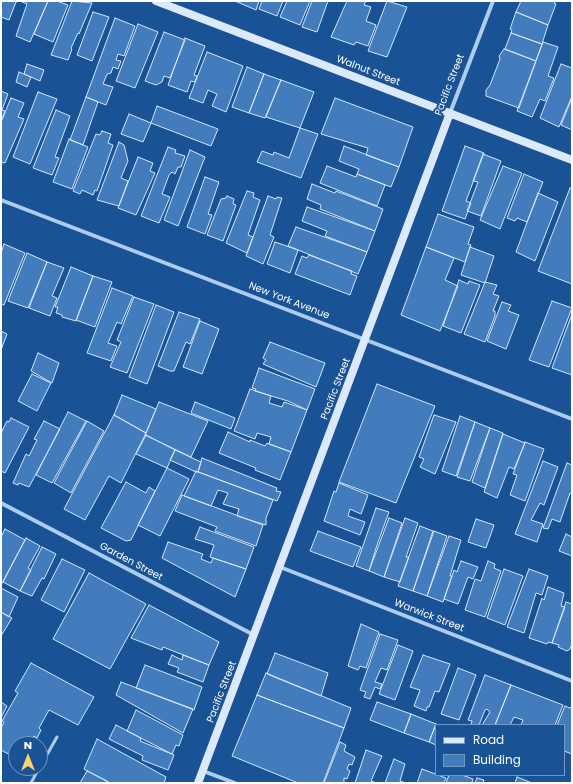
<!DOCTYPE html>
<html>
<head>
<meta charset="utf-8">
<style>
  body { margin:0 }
  #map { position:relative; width:573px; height:784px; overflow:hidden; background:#1a5395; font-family:Poppins,sans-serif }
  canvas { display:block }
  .frame { position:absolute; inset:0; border:2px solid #fff; pointer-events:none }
  .legend { position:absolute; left:435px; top:724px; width:130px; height:52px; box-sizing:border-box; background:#1a5395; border:1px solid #7698bf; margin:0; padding:5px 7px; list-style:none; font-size:12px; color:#fff }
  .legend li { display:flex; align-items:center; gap:8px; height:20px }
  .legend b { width:20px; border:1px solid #7698bf }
  .north { position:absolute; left:8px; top:736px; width:40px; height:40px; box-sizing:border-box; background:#1a5395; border:1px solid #7698bf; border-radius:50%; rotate:0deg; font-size:11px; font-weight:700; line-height:16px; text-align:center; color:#fff }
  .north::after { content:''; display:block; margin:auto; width:14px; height:18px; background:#ffd16c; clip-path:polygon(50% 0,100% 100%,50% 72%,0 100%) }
</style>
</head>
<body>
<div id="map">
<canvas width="573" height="784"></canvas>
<div class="frame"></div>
<ul class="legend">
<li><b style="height:5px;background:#dbe9fb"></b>Road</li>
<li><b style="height:11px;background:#437cbc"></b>Building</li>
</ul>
<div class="north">N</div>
</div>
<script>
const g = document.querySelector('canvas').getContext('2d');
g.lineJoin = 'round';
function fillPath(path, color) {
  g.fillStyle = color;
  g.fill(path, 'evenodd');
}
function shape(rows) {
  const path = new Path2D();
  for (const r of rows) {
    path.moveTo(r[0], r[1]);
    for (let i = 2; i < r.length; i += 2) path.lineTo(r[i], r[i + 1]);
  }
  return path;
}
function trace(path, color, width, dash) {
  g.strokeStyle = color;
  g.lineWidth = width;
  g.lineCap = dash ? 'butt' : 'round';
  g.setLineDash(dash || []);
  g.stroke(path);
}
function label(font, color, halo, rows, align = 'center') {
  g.font = font + ' Poppins,sans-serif';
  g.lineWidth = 4;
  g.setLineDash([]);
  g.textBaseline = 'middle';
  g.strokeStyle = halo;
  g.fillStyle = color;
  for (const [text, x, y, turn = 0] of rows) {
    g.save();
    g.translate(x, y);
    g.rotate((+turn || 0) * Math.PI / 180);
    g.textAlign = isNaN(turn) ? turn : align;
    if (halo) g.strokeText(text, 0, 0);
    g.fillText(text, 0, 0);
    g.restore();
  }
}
const building = shape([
  [1,1,19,1,16,2,9,20,1,17,1,1],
  [20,1,48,1,30,42,16,36,27,4,20,1],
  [48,1,57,1,68,5,53,42,34,34,48,1],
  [72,1,92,3,79,34,78,33,71,48,72,49,68,60,51,55,72,1],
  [235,1,259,1,256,10,235,1],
  [262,1,283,1,277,16,259,9,262,1],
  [287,1,310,1,300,25,280,17,287,1],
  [312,1,328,1,317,32,302,27,312,1],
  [347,1,366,1,364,5,371,7,366,21,376,25,368,46,356,42,354,45,331,37,347,1],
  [387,1,407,7,387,57,368,51,387,1],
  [521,1,555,1,554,3,556,4,548,25,516,12,521,1],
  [93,12,109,17,92,61,77,55,93,12],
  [516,12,548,25,542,44,511,33,512,30,510,29,516,12],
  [115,18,135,26,124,56,118,54,116,60,121,61,118,69,113,67,111,73,107,74,103,84,113,87,106,105,86,97,115,18],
  [138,24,158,32,135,88,116,81,138,24],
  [164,32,185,40,170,78,164,76,162,82,156,85,145,81,164,32],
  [511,33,542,44,536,61,505,49,511,33],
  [185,38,205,46,194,75,197,76,195,82,191,81,187,92,168,85,185,38],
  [543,42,558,47,548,76,554,78,545,101,540,99,532,117,517,111,543,42],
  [504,49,536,61,519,108,486,96,486,90,490,85,500,59,499,56,504,49],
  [207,52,243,66,226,112,212,106,217,94,208,90,203,103,189,98,207,52],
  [27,64,44,70,40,81,24,74,27,64],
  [561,64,572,68,572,96,559,127,540,118,561,64],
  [247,67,264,74,249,113,232,107,247,67],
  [19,72,31,77,27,87,16,82,19,72],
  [264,74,281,80,265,118,249,113,264,74],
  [281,80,314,92,300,128,266,117,281,80],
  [1,91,8,94,2,110,5,111,1,122,1,91],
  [38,92,57,99,30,164,13,157,38,92],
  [86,97,98,102,83,145,70,140,86,97],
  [11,98,24,103,18,117,24,119,5,163,1,162,1,122,11,98],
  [335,98,413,127,399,167,366,155,368,148,321,134,335,98],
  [572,98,572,130,561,125,572,98],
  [157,106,218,129,211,146,151,123,157,106],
  [56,110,70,116,55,157,59,158,52,175,33,168,56,110],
  [129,114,151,123,143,142,121,134,129,114],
  [300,128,318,134,301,178,257,162,262,151,273,155,274,152,289,158,300,128],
  [102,131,111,134,108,143,113,145,97,191,95,190,93,195,82,190,80,194,73,191,96,134,100,135,102,131],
  [69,139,88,147,72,189,53,182,69,139],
  [119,142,124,145,128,161,121,178,128,181,119,206,97,200,119,142],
  [344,146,399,167,391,187,357,174,359,169,339,161,344,146],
  [465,146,484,153,466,201,471,203,465,219,442,211,465,146],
  [168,147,176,150,175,153,185,156,181,167,178,167,175,174,172,172,169,175,162,194,170,197,159,223,141,216,168,147],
  [190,150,205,157,178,226,164,220,190,150],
  [483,154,501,161,481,216,467,211,478,182,473,181,483,154],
  [138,157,153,163,150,171,155,173,136,215,118,208,138,157],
  [327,166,356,177,357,174,385,185,377,206,320,183,327,166],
  [503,166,522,173,500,229,480,220,503,166],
  [524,174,543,182,527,222,517,218,515,221,507,218,524,174],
  [205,177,219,182,208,214,212,215,205,234,187,227,205,177],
  [312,184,335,193,336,191,383,209,375,231,320,209,321,205,307,199,312,184],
  [570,188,572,189,572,284,538,271,570,188],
  [247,191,254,193,253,197,260,200,248,235,253,237,247,253,226,243,247,191],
  [538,193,558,202,535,261,516,252,538,193],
  [227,196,234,199,233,204,236,205,223,241,207,235,221,199,226,198,227,196],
  [268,196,276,199,277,197,282,198,270,235,274,237,263,264,246,256,268,196],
  [307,207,375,231,367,252,325,236,327,231,302,221,307,207],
  [438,214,474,227,468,244,471,245,465,262,426,247,438,214],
  [296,227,367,252,358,274,288,246,296,227],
  [275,242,298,250,290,273,267,264,275,242],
  [4,244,25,253,4,305,1,304,1,253,4,244],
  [426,247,454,258,445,280,458,286,440,331,401,315,426,247],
  [470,247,494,256,485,283,461,275,470,247],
  [27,253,47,262,28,308,8,301,27,253],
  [309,255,352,271,351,274,357,276,350,295,295,274,302,256,307,258,309,255],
  [47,262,64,268,52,296,57,298,50,316,29,308,47,262],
  [71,267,93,276,76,321,62,317,62,315,56,313,58,307,55,307,71,267],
  [93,276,112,282,95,327,76,320,93,276],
  [459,280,468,284,469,281,480,285,461,333,443,326,459,280],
  [485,282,497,285,493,294,499,296,493,311,495,311,495,316,485,342,464,334,485,282],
  [112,288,133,296,121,324,117,322,108,343,117,346,111,361,87,353,112,288],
  [134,297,154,304,127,373,110,367,121,342,117,340,134,297],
  [552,301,572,308,549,367,529,360,552,301],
  [502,302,511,305,508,311,519,315,506,349,487,341,502,302],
  [156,305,174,312,147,384,129,377,156,305],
  [179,312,200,319,190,344,186,342,174,371,170,371,158,366,179,312],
  [572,314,572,375,552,368,572,314],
  [200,321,219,329,202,374,183,367,200,321],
  [1,331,7,334,1,350,1,331],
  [270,342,325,363,316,387,263,364,266,360,263,358,270,342],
  [38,353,59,363,52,383,31,371,38,353],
  [259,368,315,389,307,410,288,401,255,391,256,389,252,388,259,368],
  [32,374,51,383,37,411,18,401,32,374],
  [377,384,435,406,396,503,339,482,377,384],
  [250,389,271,396,269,403,282,407,284,402,307,410,291,452,269,444,271,437,257,433,255,439,234,431,250,389],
  [122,395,156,409,146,433,114,415,122,395],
  [159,402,208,421,191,457,145,435,159,402],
  [195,402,235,418,231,429,191,413,195,402],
  [68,412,86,421,52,483,36,475,68,412],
  [114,415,146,433,121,483,109,476,85,520,64,509,114,415],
  [434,415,456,422,435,474,420,467,424,459,419,457,434,415],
  [460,416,475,422,456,476,442,471,460,416],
  [11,418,29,427,5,473,1,471,1,433,7,421,9,422,11,418],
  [44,421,60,429,29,487,19,483,18,485,13,483,26,454,29,456,37,440,34,439,44,421],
  [87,421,104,431,71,493,54,483,87,421],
  [475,422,490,428,470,481,457,477,475,422],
  [490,428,503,433,485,488,472,482,490,428],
  [228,432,250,442,250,440,265,446,267,443,291,452,280,480,255,470,256,468,219,453,228,432],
  [503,434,525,443,514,469,509,467,497,498,484,492,503,434],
  [146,435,175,450,167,468,136,454,146,435],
  [525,442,544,449,525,501,510,495,517,475,513,474,525,442],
  [175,450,201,462,198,472,196,472,170,460,175,450],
  [202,458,277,488,276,491,281,492,277,501,198,472,202,458],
  [543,461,558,467,544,505,540,503,531,520,543,524,537,542,515,534,543,461],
  [567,463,572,465,572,494,570,493,560,522,552,519,548,529,543,528,567,463],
  [167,468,189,479,160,536,138,525,167,468],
  [196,471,273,500,266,518,266,525,237,516,239,509,223,504,228,493,218,490,211,506,184,496,196,471],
  [126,482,146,493,149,487,155,491,131,540,126,541,101,528,126,482],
  [339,483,368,495,361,514,350,509,348,516,365,522,360,535,324,521,334,491,336,492,339,483],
  [182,495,263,525,256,546,215,531,217,527,175,511,182,495],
  [376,508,389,512,377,545,369,571,356,566,376,508],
  [389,518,402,523,384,577,369,571,389,518],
  [405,518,418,523,406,557,409,557,400,582,384,577,405,518],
  [476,519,494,525,486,548,468,542,476,519],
  [420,526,433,531,413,591,398,586,420,526],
  [200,527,254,547,246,569,210,557,214,545,195,539,200,527],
  [5,529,25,540,1,585,1,537,5,529],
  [318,531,361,547,353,567,310,551,318,531],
  [434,531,447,536,427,596,413,591,434,531],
  [566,534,572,537,572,556,559,551,566,534],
  [449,536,461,540,450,576,452,576,443,602,427,596,449,536],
  [26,538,40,546,28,568,31,570,20,591,3,582,26,538],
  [168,542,203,554,201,559,211,563,213,558,246,569,235,597,162,558,168,542],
  [42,547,56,554,44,579,42,578,32,596,20,591,42,547],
  [62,559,85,570,64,612,41,600,62,559],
  [461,561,478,567,473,579,468,577,458,604,444,599,454,570,457,572,461,561],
  [488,561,495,564,494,568,501,571,485,617,465,610,475,579,481,581,488,561],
  [504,569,523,576,505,625,487,618,504,569],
  [529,569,548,576,542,595,536,593,524,633,507,627,529,569],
  [89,573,146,604,110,669,53,639,89,573],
  [548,587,564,593,561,606,565,607,552,643,548,642,547,644,529,638,542,598,544,600,548,587],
  [1,588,18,597,9,617,1,612,1,588],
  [566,602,572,604,572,644,570,649,567,651,558,647,559,645,552,643,566,602],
  [149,605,219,642,209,665,163,647,162,650,131,638,149,605],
  [1,612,12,618,1,636,1,612],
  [361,624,379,632,366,668,360,666,358,670,348,666,361,624],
  [380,634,398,640,387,670,381,668,375,682,382,684,380,689,375,687,370,699,364,697,366,692,360,690,380,634],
  [398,645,413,651,395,700,379,694,398,645],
  [275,653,328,673,321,696,267,674,275,653],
  [172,655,182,660,183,655,209,665,203,682,177,672,179,668,168,664,172,655],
  [423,655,450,664,439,692,435,691,429,707,427,707,426,711,414,706,420,690,410,687,423,655],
  [31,663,94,697,78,725,49,710,39,728,41,730,37,738,34,736,30,744,16,744,16,758,1,750,1,728,4,722,2,721,18,693,15,691,31,663],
  [145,665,202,687,194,710,136,688,145,665],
  [458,668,476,675,459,720,441,714,458,668],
  [266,673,351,708,344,728,257,695,266,673],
  [485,675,511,685,495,725,482,725,490,712,487,709,485,710,479,725,471,725,472,721,468,720,485,675],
  [121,682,193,709,183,733,116,695,121,682],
  [511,685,563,705,555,725,521,725,523,720,514,717,510,725,495,725,511,685],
  [257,695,344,728,323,783,298,783,232,756,257,695],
  [1,702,7,706,1,718,1,702],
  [377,702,411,714,404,733,370,720,377,702],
  [565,706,570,708,572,706,572,754,564,751,564,725,557,725,565,706],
  [136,710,183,735,179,746,176,745,172,754,127,731,136,710],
  [411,714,436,724,429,742,404,733,411,714],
  [436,724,437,725,436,745,429,742,436,724],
  [116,725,141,738,140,741,174,755,168,770,142,760,143,756,109,739,116,725],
  [97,739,166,777,164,783,110,783,84,769,97,739],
  [340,742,346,745,344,751,355,757,352,765,349,764,347,769,350,771,347,779,344,778,344,783,324,783,340,742],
  [366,750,382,756,371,781,377,783,355,783,366,750],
  [394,759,405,764,400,781,406,783,385,783,394,759],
  [422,769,446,778,444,783,417,783,422,769],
  [87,771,107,781,106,783,80,783,87,771],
  [449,775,462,775,473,779,472,783,446,783,449,775],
  [517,777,532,783,515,783,517,777],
  [477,778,484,780,483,783,475,783,477,778]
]);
fillPath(building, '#437cbc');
trace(building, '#d4e6fb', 1);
trace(shape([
  [40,767,57,737],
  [31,783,39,768]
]), '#adcdf0', 3);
trace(shape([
  [450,113,493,1],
  [1,200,572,419],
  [1,503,254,635],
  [280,567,572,681],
  [203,771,235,783]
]), '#adcdf0', 4);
trace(shape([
  [156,1,572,160],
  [198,783,450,113]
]), '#dbe9fb', 8);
label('10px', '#fff', '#1a5395', [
  ["Walnut Street",368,71,21],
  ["Pacific Street",450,85,-69],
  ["New York Avenue",289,301,21],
  ["Pacific Street",336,389,-69],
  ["Garden Street",131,562,28],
  ["Warwick Street",429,616,21],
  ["Pacific Street",222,692,-69]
]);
</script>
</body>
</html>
